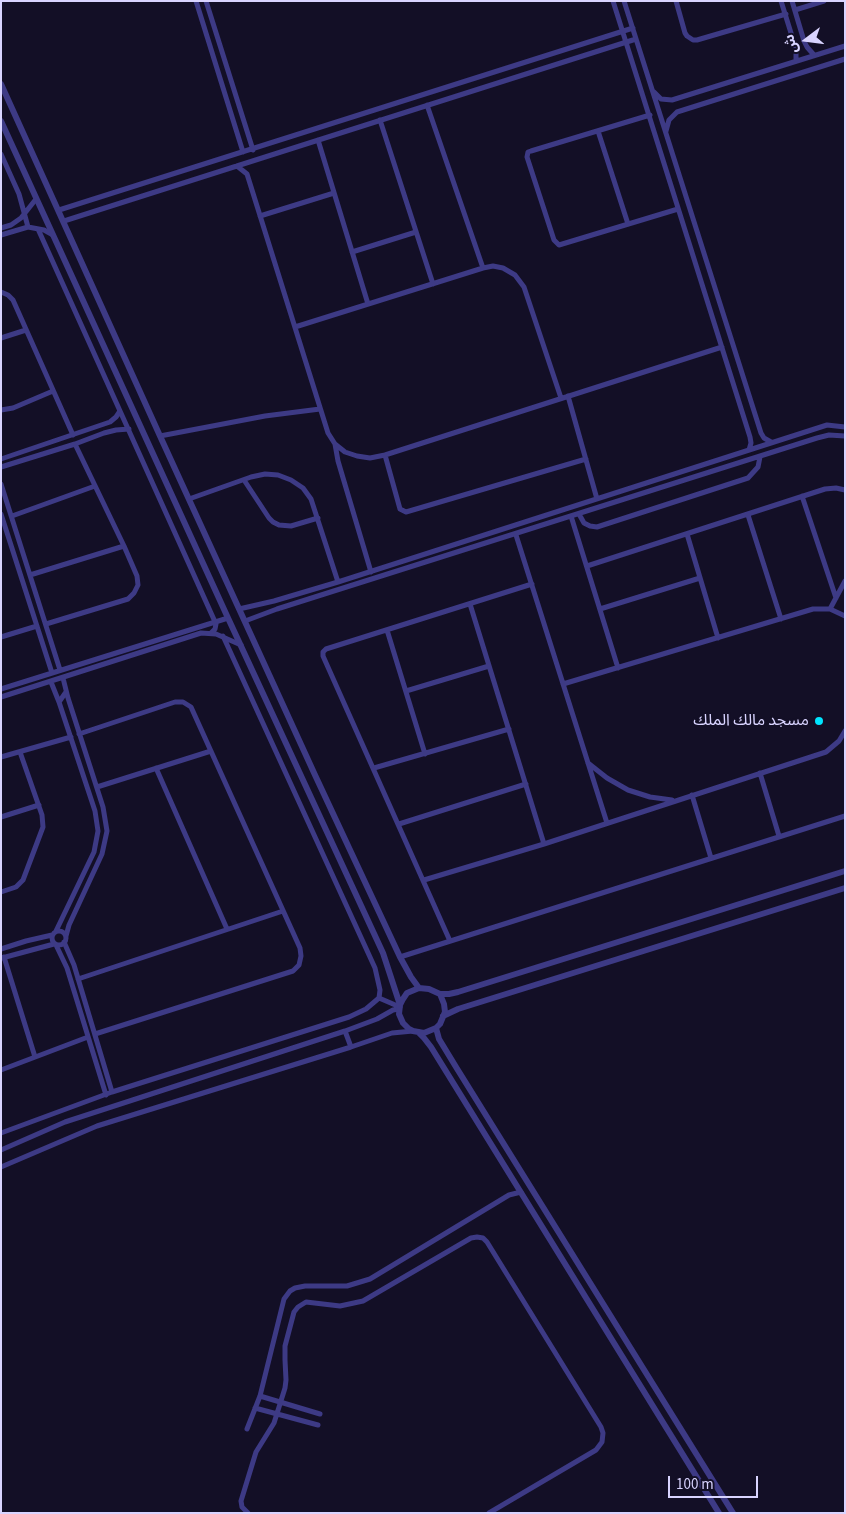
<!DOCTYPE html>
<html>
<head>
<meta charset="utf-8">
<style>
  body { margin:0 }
  #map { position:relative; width:846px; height:1514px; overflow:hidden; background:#130f26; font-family:"Source Sans 3","Noto Sans Arabic",sans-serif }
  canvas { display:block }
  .frame { position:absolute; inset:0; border:2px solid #d9d4ff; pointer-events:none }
  .north { position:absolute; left:781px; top:15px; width:50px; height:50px; -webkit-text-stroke:4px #130f26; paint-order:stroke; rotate:255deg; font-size:14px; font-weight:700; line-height:20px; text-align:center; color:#d9d4ff }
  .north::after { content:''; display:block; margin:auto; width:18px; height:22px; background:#d9d4ff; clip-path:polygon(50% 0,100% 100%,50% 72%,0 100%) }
  .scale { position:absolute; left:668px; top:1476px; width:90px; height:22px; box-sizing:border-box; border:2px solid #d9d4ff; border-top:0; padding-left:6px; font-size:15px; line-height:18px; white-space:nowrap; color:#d9d4ff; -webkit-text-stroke:4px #130f26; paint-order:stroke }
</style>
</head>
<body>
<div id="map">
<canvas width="846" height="1514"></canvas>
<div class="frame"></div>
<div class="north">ش</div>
<div class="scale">100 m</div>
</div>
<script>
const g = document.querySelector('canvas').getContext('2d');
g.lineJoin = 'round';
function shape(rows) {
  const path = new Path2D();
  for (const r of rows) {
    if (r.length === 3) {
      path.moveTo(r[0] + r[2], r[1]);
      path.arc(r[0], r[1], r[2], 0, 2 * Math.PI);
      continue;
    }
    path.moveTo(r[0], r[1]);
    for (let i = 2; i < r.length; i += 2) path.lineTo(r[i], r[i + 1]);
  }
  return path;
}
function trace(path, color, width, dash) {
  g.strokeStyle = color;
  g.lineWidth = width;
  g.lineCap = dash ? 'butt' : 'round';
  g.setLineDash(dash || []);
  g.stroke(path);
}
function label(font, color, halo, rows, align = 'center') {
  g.font = font + ' "Source Sans 3","Noto Sans Arabic",sans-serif';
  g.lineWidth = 4;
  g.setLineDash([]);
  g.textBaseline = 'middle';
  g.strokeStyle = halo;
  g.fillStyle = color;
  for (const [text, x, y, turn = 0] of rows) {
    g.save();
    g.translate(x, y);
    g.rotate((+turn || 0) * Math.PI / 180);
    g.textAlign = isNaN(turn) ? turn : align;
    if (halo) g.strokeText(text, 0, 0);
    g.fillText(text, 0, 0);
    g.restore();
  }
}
trace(shape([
  [196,1,243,152],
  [206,1,253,150],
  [613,1,750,437,751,443,749,450],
  [624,1,761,433,764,438,771,442],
  [676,1,685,33,687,36,693,40,697,40,786,14],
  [781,1,796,49,796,61],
  [792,1,804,41,807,47,814,55],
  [795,10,824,1],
  [654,92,661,99,672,100,845,46],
  [427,105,483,268],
  [650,115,531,151,528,152,527,157,554,240,559,245,678,209],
  [380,120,433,284],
  [598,131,628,224],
  [666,131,669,120,677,112,845,59],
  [318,140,368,304],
  [1,154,19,194,28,227],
  [237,166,247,174,328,433,335,444,345,452,357,456,370,458,385,455,722,347],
  [59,210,633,28],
  [260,216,334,193],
  [64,221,636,39],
  [1,228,11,225,21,218,36,199],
  [38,229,216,624,215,629,211,633],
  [1,235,28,227,44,230,53,235],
  [352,252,416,232],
  [1,292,8,295,13,300,73,435],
  [295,327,483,268,493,266,503,268,515,275,524,287,561,398],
  [1,338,26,330],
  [568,396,597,499],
  [1,410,13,408,53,391],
  [160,436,265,416,320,409],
  [335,444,338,461,371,572],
  [385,455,400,509,406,512,586,459],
  [1,459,110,422,116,417,120,411],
  [1,467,75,444,104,433,116,430,129,429],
  [244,480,269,518,273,522,279,525,291,526,318,518],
  [1,484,60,670],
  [802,496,836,598],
  [189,499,251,477,265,474,278,475,291,480,303,488,311,499,338,582],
  [1,514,52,673],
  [579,514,584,523,590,526,597,527,748,478,758,467,760,457],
  [748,515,781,619],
  [12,516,95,486],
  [571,516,618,668],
  [687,534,718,638],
  [516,535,607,823],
  [587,566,825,489,836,488,845,490],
  [30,575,124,546],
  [470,604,544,844],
  [239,609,274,601,338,582,827,425,845,427],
  [600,609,700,578],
  [830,609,845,581],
  [245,621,277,609,817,438,829,435,845,436],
  [46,624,128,599,134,593,138,585,137,576,124,546,75,444],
  [387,630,425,754],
  [1,637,37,626],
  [63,678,68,698,103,807,107,831,102,854,69,925,66,936],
  [51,682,59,702],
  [563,684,813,609,830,609,845,616],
  [1,689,228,618],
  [406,691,489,666],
  [1,697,201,633,216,634,241,645],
  [79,734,175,702,183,702,191,707,300,948,301,956,299,965,293,971,95,1034],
  [1,757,71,737],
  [588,763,607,778,628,790,650,797,672,800],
  [156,768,227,929],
  [374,768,509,729],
  [760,773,779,836],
  [97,787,211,751],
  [692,795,711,858],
  [1,817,39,805],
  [399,824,526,784],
  [424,880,544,844,826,752,839,741,845,731],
  [1,892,16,887,23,880,43,827,42,815,20,752],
  [59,938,7],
  [56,931,94,852,98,831,95,811,59,702,66,692],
  [450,941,323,656,323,652,326,649,532,584],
  [64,942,74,965,112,1092],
  [56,945,67,968,106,1095],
  [1,949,26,941,52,935],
  [4,957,35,1057],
  [400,957,845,816],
  [2,958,54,944],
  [78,979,283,911],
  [379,998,400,1007],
  [345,1031,351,1047],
  [1,1070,88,1037],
  [1,1133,112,1092,349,1017,366,1009,379,998,380,990,375,968,223,636],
  [1,1150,65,1122,345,1031,377,1019,393,1010,399,1009],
  [1,1167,97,1126,351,1047,392,1033,413,1031],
  [260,1396,320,1414],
  [255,1408,318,1425],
  [247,1429,260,1396,284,1299,290,1291,295,1288,305,1286,347,1286,370,1279,509,1195,521,1192],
  [248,1513,242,1507,241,1501,256,1452,274,1423,285,1388,286,1380,285,1360,285,1346,294,1312,298,1307,306,1302,340,1306,363,1301,471,1238,477,1237,483,1238,487,1242,601,1427,603,1433,602,1442,596,1450,489,1513]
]), '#3d3a85', 5);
trace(shape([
  [1,84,160,436,315,775,400,957,411,977,419,988],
  [1,121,228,618,383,953,400,1005],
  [419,988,429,989,440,994,444,1004,445,1012,440,1024,436,1028,424,1033,413,1031,409,1029,403,1023,399,1014,400,1005,403,999,407,993,419,988],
  [440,994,449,994,458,992,845,871],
  [443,1016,458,1009,845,888],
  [436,1028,439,1039,456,1067,733,1513],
  [419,1033,424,1038,431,1047,719,1513]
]), '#3d3a85', 6);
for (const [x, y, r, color] of [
  [819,721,5,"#00e5ff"]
]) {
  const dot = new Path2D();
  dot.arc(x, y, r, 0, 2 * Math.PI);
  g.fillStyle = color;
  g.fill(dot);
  trace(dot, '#130f26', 2);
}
label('16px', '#d9d4ff', '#130f26', [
  ["مسجد مالك الملك",809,721]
], 'right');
</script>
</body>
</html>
